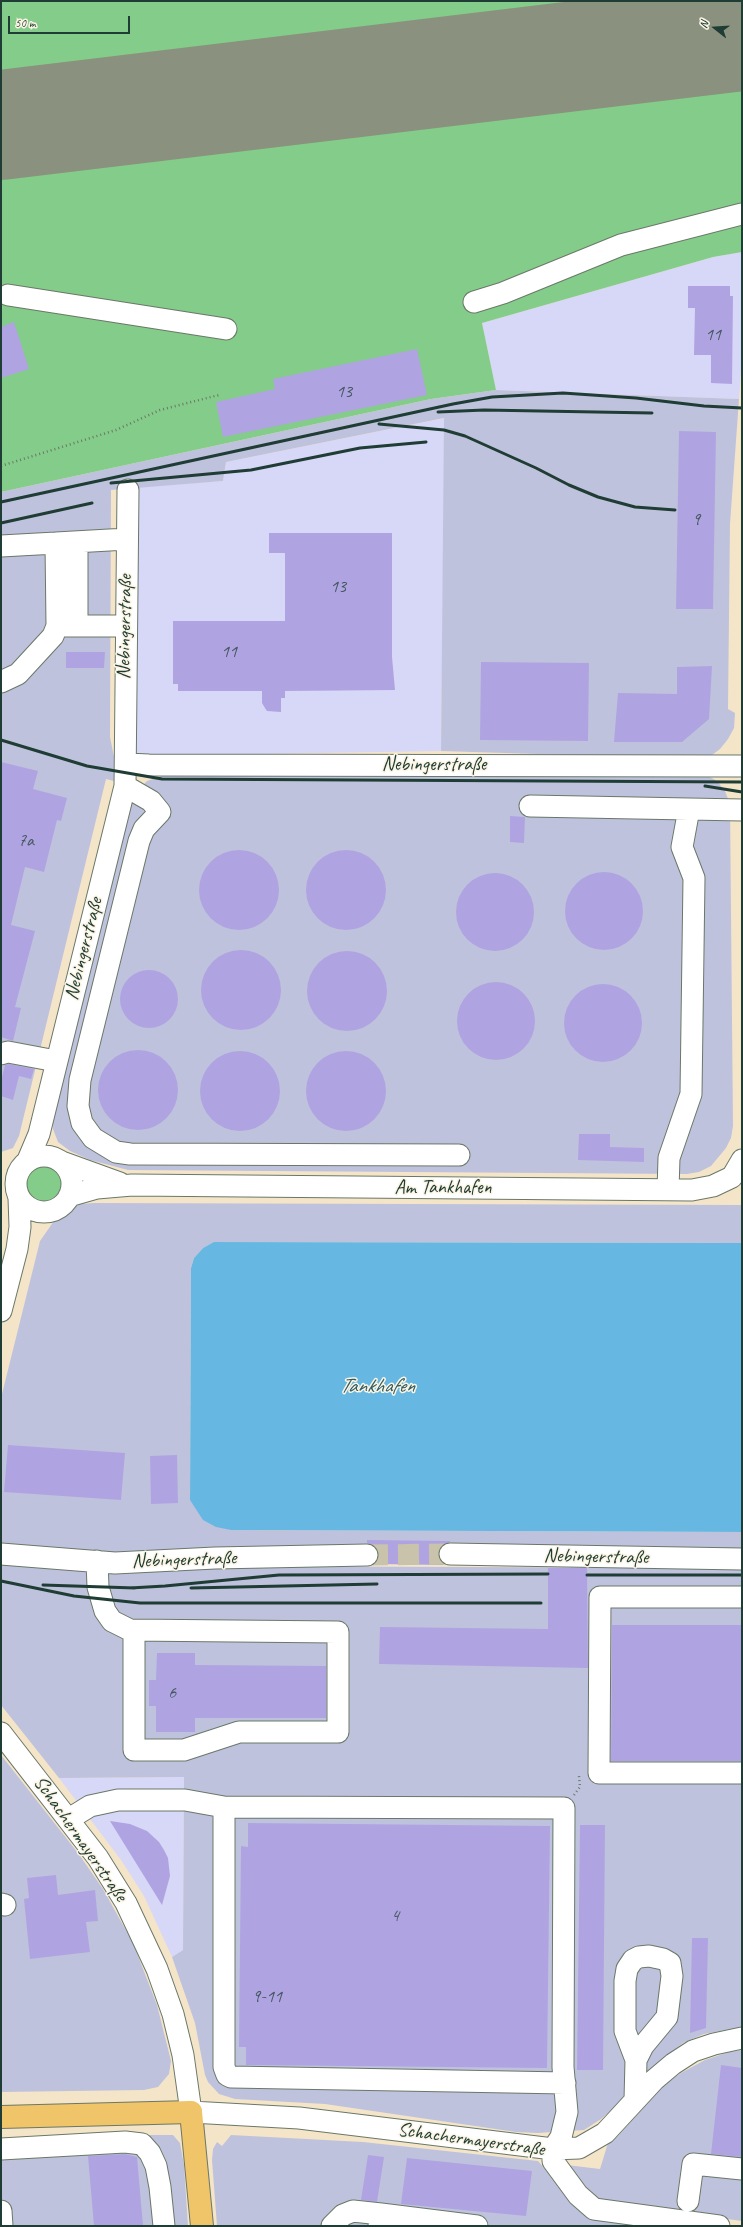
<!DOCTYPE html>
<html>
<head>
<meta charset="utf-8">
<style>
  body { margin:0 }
  #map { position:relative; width:743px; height:2227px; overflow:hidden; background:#f4e5c9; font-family:Caveat,sans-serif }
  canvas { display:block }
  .frame { position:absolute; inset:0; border:2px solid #1f3d34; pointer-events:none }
  .north { position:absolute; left:695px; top:8px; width:40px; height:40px; -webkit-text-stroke:3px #fcf5e5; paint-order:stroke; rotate:287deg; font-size:11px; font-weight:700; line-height:16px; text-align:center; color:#1f3d34 }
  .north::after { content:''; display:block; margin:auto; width:14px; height:18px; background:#1f3d34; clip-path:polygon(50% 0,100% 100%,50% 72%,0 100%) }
  .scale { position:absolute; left:8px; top:16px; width:122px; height:18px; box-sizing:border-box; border:2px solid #1f3d34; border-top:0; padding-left:5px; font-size:12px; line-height:14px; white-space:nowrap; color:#1f3d34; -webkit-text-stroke:3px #fcf5e5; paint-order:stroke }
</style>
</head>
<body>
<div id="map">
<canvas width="743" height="2227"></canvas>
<div class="frame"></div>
<div class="north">N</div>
<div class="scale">50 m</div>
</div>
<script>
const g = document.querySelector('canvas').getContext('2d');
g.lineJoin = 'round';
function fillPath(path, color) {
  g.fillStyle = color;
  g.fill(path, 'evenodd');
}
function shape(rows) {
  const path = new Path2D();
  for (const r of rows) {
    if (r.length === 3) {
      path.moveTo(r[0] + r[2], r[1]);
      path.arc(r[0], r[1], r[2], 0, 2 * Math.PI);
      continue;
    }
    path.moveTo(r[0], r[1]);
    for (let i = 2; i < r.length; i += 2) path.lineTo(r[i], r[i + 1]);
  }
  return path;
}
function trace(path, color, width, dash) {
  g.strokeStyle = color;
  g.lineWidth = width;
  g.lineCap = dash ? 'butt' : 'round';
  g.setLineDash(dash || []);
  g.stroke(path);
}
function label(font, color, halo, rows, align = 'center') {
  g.font = font + ' Caveat,sans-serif';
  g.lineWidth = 3;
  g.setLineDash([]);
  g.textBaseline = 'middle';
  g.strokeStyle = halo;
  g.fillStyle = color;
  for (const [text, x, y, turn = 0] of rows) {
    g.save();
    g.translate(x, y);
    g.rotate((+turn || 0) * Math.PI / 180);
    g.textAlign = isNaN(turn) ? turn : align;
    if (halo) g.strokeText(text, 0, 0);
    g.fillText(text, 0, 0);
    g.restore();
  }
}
fillPath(shape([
  [742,252,742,356,739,399,496,390,482,323,713,257],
  [445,418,441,751,136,756,137,487,223,481,226,462],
  [184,1777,183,1950,172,1957,144,1896,121,1860,59,1778]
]), '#d7d7f8');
fillPath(shape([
  [496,390,739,399,730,524,728,709,735,713,734,728,728,739,720,749,712,755,696,759,441,751,444,418,226,462,223,481,111,490,110,737,114,757,114,781,106,779,19,1136,13,1148,1,1152,1,492,431,399],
  [174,772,708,776,717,781,725,791,730,804,733,1126,731,1138,726,1148,711,1166,699,1172,687,1174,128,1170,90,1160,70,1151,58,1142,53,1129,53,1111,127,812,138,790,147,781],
  [94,1203,742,1205,742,1243,215,1242,203,1248,194,1258,191,1268,190,1500,231,1530,742,1532,742,1551,214,1548,157,1555,1,1548,1,1398,40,1241,56,1218,80,1204],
  [1,1564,124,1574,204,1566,742,1568,742,2027,704,2034,683,2043,650,2069,616,2106,601,2119,584,2130,538,2133,516,2132,325,2104,235,2099,219,2094,208,2082,205,2075,195,2023,172,1957,183,1950,184,1777,59,1778,1,1705],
  [1,1755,78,1853,103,1889,133,1943,157,2005,171,2061,169,2074,158,2087,144,2090,1,2092],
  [742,2050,742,2221,601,2202,589,2193,567,2165,600,2169,608,2143,618,2136,664,2085,681,2073,705,2060,729,2052],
  [145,2135,173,2135,180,2143,184,2165,188,2226,1,2226,1,2140],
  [231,2135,363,2142,538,2161,567,2194,663,2226,217,2226,212,2160,213,2149,217,2142,222,2146]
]), '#bfc2dd');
fillPath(shape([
  [1,1,742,1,742,252,713,257,482,323,496,390,431,399,1,492],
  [44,1183,19]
]), '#84cc89');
fillPath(shape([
  [214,1242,742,1243,742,1532,231,1530,216,1527,203,1520,190,1500,191,1268,194,1258,203,1248]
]), '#66b8e2');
trace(shape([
  [1,125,742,36]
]), '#8a917e', 110);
fillPath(shape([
  [688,286,730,286,730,296,733,296,732,384,711,383,711,355,694,355,695,308,688,308],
  [14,322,29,369,1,378,1,327],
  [417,349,427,395,223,437,216,402,275,389,273,379],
  [679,431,716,432,713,609,676,609],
  [269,533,392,533,392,657,395,690,285,691,285,698,281,698,281,712,267,711,265,708,262,703,262,691,178,691,178,684,173,684,173,621,285,621,285,553,269,553],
  [66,652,105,652,104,668,66,668],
  [481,662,589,663,588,741,480,740],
  [712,666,709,719,682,742,614,742,618,693,677,694,677,667],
  [1,762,38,771,33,789,67,798,61,821,57,820,44,872,25,867,11,925,35,931,15,1007,21,1008,13,1041,1,1037],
  [510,816,525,817,524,843,510,842],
  [346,890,40],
  [239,890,40],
  [604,911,39],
  [495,912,39],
  [241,990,40],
  [347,991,40],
  [149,999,29],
  [496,1021,39],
  [603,1023,39],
  [138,1090,40],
  [240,1091,40],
  [346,1091,40],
  [9,1064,34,1069,31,1079,19,1076,13,1100,1,1096,1,1081,5,1065],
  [579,1134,610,1134,610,1147,644,1148,644,1162,578,1160],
  [8,1445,125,1453,121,1500,4,1492],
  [177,1455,178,1503,151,1504,150,1456],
  [367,1540,450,1541,450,1542,444,1544,438,1553,440,1560,444,1565,375,1564,379,1555,377,1549,373,1545,367,1543],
  [548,1568,587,1568,588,1668,379,1664,380,1627,548,1629],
  [612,1625,742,1625,742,1761,611,1761],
  [157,1653,195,1653,195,1665,326,1666,326,1718,195,1718,195,1732,156,1732,156,1706,149,1706,149,1680,156,1680],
  [110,1821,130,1824,147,1831,159,1842,164,1850,168,1858,170,1876,162,1905],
  [248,1823,550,1826,547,2068,246,2065,246,2047,239,2047,241,1846,248,1847],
  [580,1825,605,1825,603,2070,577,2070],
  [56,1875,58,1895,95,1890,98,1921,86,1922,90,1952,30,1959,24,1899,29,1898,27,1878],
  [692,1938,708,1938,706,2028,690,2033],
  [721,2065,742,2068,742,2157,711,2154],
  [125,2154,137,2157,143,2226,94,2226,88,2156],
  [368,2155,384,2157,377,2202,361,2200],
  [407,2158,532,2171,526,2216,401,2204]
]), '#afa4e1');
trace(shape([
  [367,1555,450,1554]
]), '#c9c3ab', 21, [21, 10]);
const minor = shape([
  [8,295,226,329],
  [474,302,503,293,621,245,742,214],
  [77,542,77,626],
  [1,546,56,543],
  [125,626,57,626,56,543,127,539],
  [1,682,18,674,53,636,57,626],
  [127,764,149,765,742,766],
  [125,786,151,801,160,812,144,829,139,841,80,1080,78,1106,82,1123,93,1138,116,1152,130,1154,459,1155],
  [530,806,742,810],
  [1,1054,8,1052,56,1061],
  [44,1184,28],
  [28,1160,39,1134,125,786,128,490],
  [62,1162,120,1183],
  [668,1190,669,1158,691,1094,694,878,682,847,689,809],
  [69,1196,97,1188,132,1185,692,1190,713,1186,732,1177,742,1160],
  [1,1311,17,1249,20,1227,19,1198],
  [1,1554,115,1563,215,1558,367,1555],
  [450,1554,742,1559],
  [97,1561,98,1587,105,1611,112,1621,130,1630,338,1632,338,1732,239,1732,184,1750,134,1750,134,1631],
  [742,1597,600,1597,599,1773,742,1773],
  [1,1733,98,1858,126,1903,157,1969,173,2014,183,2055,191,2112,299,2118,553,2149,579,2148,605,2133,654,2080,673,2064,693,2051,714,2044,742,2038],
  [224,1807,564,1808,563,2067,567,2112,561,2137,553,2149,553,2161,578,2195,594,2209,719,2226],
  [69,1819,90,1806,118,1800,185,1800,224,1807,224,2067,227,2075,231,2077,565,2083],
  [1,1904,5,1905],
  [635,2100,636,2060,625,2031,625,1981,627,1969,633,1960,639,1957,649,1956,663,1959,670,1963,672,1976,667,2017,643,2046,636,2060],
  [1,2149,125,2142,142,2144,150,2153,156,2166,160,2187,164,2226],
  [688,2201,693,2164,742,2169],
  [1,2211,2,2226],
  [332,2226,343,2215,353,2211,381,2214],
  [379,2226,381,2214,477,2226]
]);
const major = shape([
  [1,2117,191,2112]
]);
const highway = shape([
  [191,2112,202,2226]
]);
trace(minor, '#6a7868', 23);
trace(major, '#6a7868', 24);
trace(highway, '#6a7868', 24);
trace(shape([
  [1,466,116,430,160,410,219,395],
  [574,1795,580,1787,579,1776]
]), '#6a7868', 2.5, [1, 3]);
trace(minor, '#fff', 21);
trace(major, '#f0c469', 22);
trace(highway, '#f0c469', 22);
trace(shape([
  [438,412,484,410,652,413],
  [379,424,444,430,465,436,536,468,569,485,598,497,635,507,675,510],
  [111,483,251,470,360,448,426,442],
  [1,502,453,404,492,397,563,393,636,398,704,406,742,408],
  [1,523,92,503],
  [1,740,87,766,162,779,742,782],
  [705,786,742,792],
  [587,1575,742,1575],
  [1,1581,74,1596,140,1603,541,1603],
  [43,1585,135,1588],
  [130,1588,165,1586,279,1575,548,1574],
  [191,1588,377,1584]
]), '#1f3d34', 3);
label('18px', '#43575f', null, [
  ["11",713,335],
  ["13",344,392],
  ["9",696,520],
  ["13",338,587],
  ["11",229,652],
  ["7a",26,841],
  ["6",172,1693],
  ["4",395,1916],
  ["9-11",267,1997]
]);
label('20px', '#1f3d34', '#fcf5e5', [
  ["Nebingerstraße",125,627,-89],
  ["Nebingerstraße",434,765],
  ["Nebingerstraße",84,949,-76],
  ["Am Tankhafen",443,1188],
  ["Nebingerstraße",596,1557,1],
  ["Nebingerstraße",184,1560,-2],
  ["Schachermayerstraße",80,1839,55],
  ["Schachermayerstraße",471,2140,8]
]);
label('italic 21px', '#315c60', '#fcf5e5', [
  ["Tankhafen",377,1386]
]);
</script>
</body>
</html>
